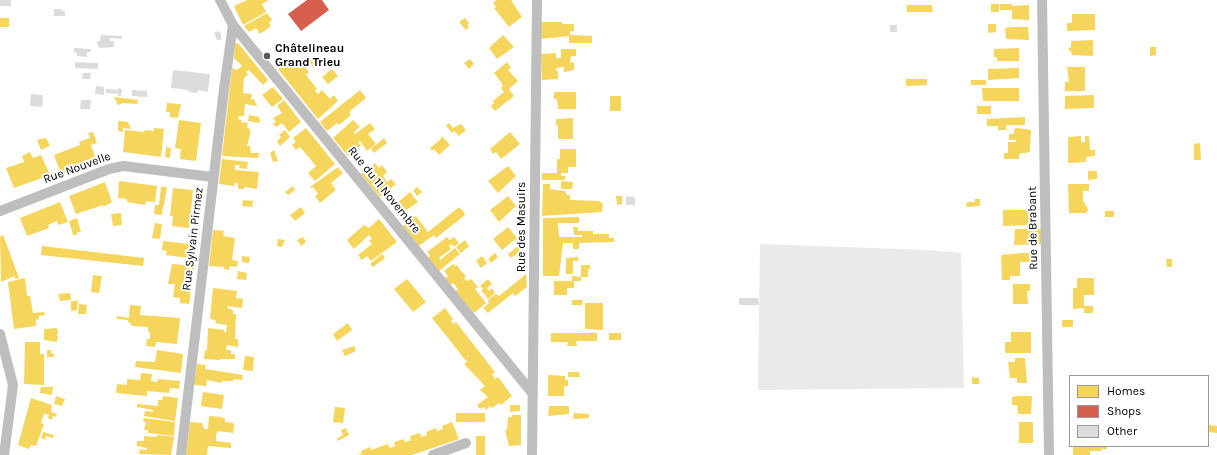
<!DOCTYPE html>
<html>
<head>
<meta charset="utf-8">
<style>
  body { margin:0 }
  #map { position:relative; width:1217px; height:455px; overflow:hidden; background:#fff; font-family:Karla,sans-serif }
  canvas { display:block }
  .legend { position:absolute; left:1069px; top:375px; width:140px; height:72px; box-sizing:border-box; background:#fff; border:1px solid #999; margin:0; padding:5px 7px; list-style:none; font-size:12px; color:#000 }
  .legend li { display:flex; align-items:center; gap:8px; height:20px }
  .legend b { width:20px; border:1px solid #999 }
</style>
</head>
<body>
<div id="map">
<canvas width="1217" height="455"></canvas>
<ul class="legend">
<li><b style="height:11px;background:#f6d55c"></b>Homes</li>
<li><b style="height:11px;background:#d6604d"></b>Shops</li>
<li><b style="height:11px;background:#dcdcdc"></b>Other</li>
</ul>
</div>
<script>
const g = document.querySelector('canvas').getContext('2d');
g.lineJoin = 'round';
function fillPath(path, color) {
  g.fillStyle = color;
  g.fill(path, 'evenodd');
}
function shape(rows) {
  const path = new Path2D();
  for (const r of rows) {
    path.moveTo(r[0], r[1]);
    for (let i = 2; i < r.length; i += 2) path.lineTo(r[i], r[i + 1]);
  }
  return path;
}
function trace(path, color, width, dash) {
  g.strokeStyle = color;
  g.lineWidth = width;
  g.lineCap = dash ? 'butt' : 'round';
  g.setLineDash(dash || []);
  g.stroke(path);
}
function label(font, color, halo, rows, align = 'center') {
  g.font = font + ' Karla,sans-serif';
  g.lineWidth = 4;
  g.setLineDash([]);
  g.textBaseline = 'middle';
  g.strokeStyle = halo;
  g.fillStyle = color;
  for (const [text, x, y, turn = 0] of rows) {
    g.save();
    g.translate(x, y);
    g.rotate((+turn || 0) * Math.PI / 180);
    g.textAlign = isNaN(turn) ? turn : align;
    if (halo) g.strokeText(text, 0, 0);
    g.fillText(text, 0, 0);
    g.restore();
  }
}
fillPath(shape([
  [760,244,929,250,961,253,964,388,758,390]
]), '#eaeaea');
fillPath(shape([
  [247,0,269,0,262,4,266,12,243,25,234,6],
  [496,0,511,0,522,17,509,27,494,8,496,7,493,3],
  [991,4,999,4,999,12,991,12],
  [1000,4,1012,4,1012,6,1029,5,1029,20,1012,19,1012,10,1000,10],
  [907,5,932,5,933,12,907,12],
  [267,13,272,20,269,23,271,26,260,34,256,28,249,32,244,26],
  [1072,14,1095,14,1095,30,1067,31,1067,23,1072,23],
  [0,18,9,18,9,27,0,27],
  [465,18,469,23,467,25,469,27,466,30,459,22],
  [541,22,562,22,562,24,574,24,574,31,570,31,570,35,592,36,592,43,569,43,569,36,541,39],
  [988,24,996,24,996,32,988,33],
  [1011,27,1028,27,1029,40,1006,39,1005,28],
  [503,35,514,47,497,59,489,48],
  [1093,40,1093,56,1072,55,1071,51,1069,51,1069,48,1071,48,1071,41],
  [238,43,268,80,263,85,249,70,246,72,248,75,244,78,243,93,252,94,251,99,254,99,257,106,245,104,244,116,239,116,238,119,242,120,241,122,248,123,247,128,250,129,250,135,247,146,250,146,251,153,259,153,258,158,222,156,232,68,237,70,242,66,234,58,235,44],
  [1150,47,1156,47,1156,55,1150,56],
  [1019,48,1019,61,997,61,997,57,994,57,994,49],
  [561,49,576,49,576,56,571,56,570,63,574,62,574,70,564,72,564,67,556,68,556,71,558,71,558,79,542,80,541,54,556,53,556,58,561,58],
  [313,57,317,62,312,66,311,64,306,68,309,72,306,75,317,89,315,91,318,94,322,90,330,99,334,95,338,101,318,119,278,69,291,59,294,63,299,58,304,65],
  [470,59,474,64,469,69,464,63],
  [507,62,511,68,508,70,518,81,509,89,514,96,495,111,491,106,494,103,493,101,504,92,501,88,503,86,501,82,494,73],
  [1067,67,1085,67,1085,91,1065,91,1065,82,1069,82],
  [1019,68,1019,78,988,80,988,69],
  [332,69,338,76,328,84,322,77],
  [906,79,927,79,927,85,906,86],
  [971,80,986,80,986,85,971,85],
  [273,87,283,99,272,107,262,95],
  [982,88,1019,88,1019,101,983,101],
  [360,90,366,98,350,111,350,116,339,125,337,123,327,131,320,122],
  [554,92,576,92,576,109,558,109,557,99,554,99],
  [1094,95,1094,108,1065,109,1065,96],
  [610,96,621,96,621,111,610,111],
  [114,97,138,100,137,104,123,103,118,105],
  [284,100,301,122,289,132,282,123,276,127,273,124,276,122,273,118,282,113,277,106],
  [167,103,181,104,178,118,170,117,170,112,166,112],
  [977,106,991,106,991,114,977,114],
  [249,115,259,117,260,123,248,121],
  [1025,117,1025,125,1006,125,1006,130,998,130,998,126,987,126,987,119],
  [573,118,573,139,558,139,558,125,556,126,556,119],
  [179,120,201,123,196,161,180,159,181,149,175,148],
  [353,120,360,127,354,132,355,134,370,123,375,129,368,134,376,144,367,151,360,141,358,142,361,145,348,156,333,138],
  [118,121,128,122,131,129,123,128,123,132,118,131],
  [449,123,453,128,461,124,466,130,459,136,454,131,452,133,446,126],
  [154,128,164,129,161,157,123,152,125,130,144,132,145,130,154,131],
  [306,128,335,164,315,181,308,173,316,166,300,147,296,150,292,145,296,142,293,138],
  [1018,128,1031,130,1030,152,1019,154,1019,159,1004,159,1004,153,1008,153,1008,142,1016,142,1016,140,1009,140,1009,134,1014,134,1014,129],
  [285,130,290,137,280,146,277,141,281,137,279,135],
  [93,132,97,143,91,145,96,160,61,174,54,155,80,145,79,142,90,138,88,133],
  [510,132,520,144,501,159,496,152,493,154,490,149],
  [442,136,450,145,439,155,434,149,432,151,430,148,440,140],
  [1081,136,1081,142,1085,142,1085,136,1089,136,1090,150,1095,150,1095,156,1086,157,1086,162,1068,163,1068,137],
  [46,138,50,146,41,150,37,140],
  [384,138,387,143,374,153,371,149],
  [1200,143,1201,160,1194,160,1194,144],
  [166,147,171,148,170,158,165,157],
  [560,149,576,149,576,167,568,167,568,173,561,173,561,176,565,176,565,180,542,180,542,173,557,173,557,159,560,159],
  [274,150,278,161,273,162,270,153],
  [30,152,33,158,41,155,50,175,14,188,6,168,24,162,22,156],
  [222,159,248,162,247,169,239,168,240,165,235,165,235,170,259,172,257,189,244,187,244,189,238,189,238,183,235,183,234,186,219,184],
  [375,163,379,168,382,165,387,172,383,176,387,182,391,179,396,184,380,197,361,174],
  [508,166,516,176,498,193,488,181],
  [338,167,343,173,331,183,336,190,320,203,315,196,318,194,313,187,311,188,310,187],
  [1088,171,1097,171,1097,179,1088,180],
  [119,181,157,186,155,202,146,201,145,205,127,202,127,199,118,198],
  [561,181,573,182,572,189,561,189],
  [105,182,112,202,103,207,103,205,76,214,69,196],
  [543,184,550,184,550,189,565,191,567,195,570,195,570,200,599,201,603,204,602,212,542,216],
  [1068,184,1089,184,1089,191,1083,191,1083,202,1085,202,1085,206,1087,206,1088,211,1085,213,1069,213],
  [293,186,295,190,288,195,285,192],
  [161,187,167,187,164,206,163,206,162,215,154,214,155,205,159,205],
  [417,187,422,192,417,196,413,190],
  [173,188,193,190,189,228,172,226,173,216,170,216],
  [410,192,418,202,405,211,398,202],
  [508,196,516,206,499,222,490,210],
  [616,196,622,196,622,204,617,205],
  [975,199,980,199,980,206,966,207,967,202,975,202],
  [243,200,253,201,252,207,242,206],
  [60,202,68,222,58,225,57,221,48,225,49,228,27,236,20,218],
  [301,207,305,213,295,221,290,215],
  [459,207,461,210,462,209,465,215,436,238,434,235,419,246,403,226,416,216,428,232],
  [1003,210,1031,210,1031,225,1003,226],
  [1105,211,1114,211,1114,217,1105,217],
  [121,213,122,225,113,226,111,214],
  [579,217,579,223,558,223,559,237,582,237,582,235,574,235,573,227,578,227,578,231,593,231,593,234,609,234,609,238,614,238,614,242,579,243,579,249,573,249,573,243,563,243,559,276,543,276,543,218],
  [77,218,81,232,77,232,77,235,73,235,69,221],
  [379,219,397,242,371,261,367,256,362,260,358,255,372,244,369,241,372,239,369,235,354,249,347,240,364,225,369,228],
  [155,223,162,224,160,239,152,238],
  [508,227,517,238,502,250,493,239],
  [1015,229,1042,229,1042,244,1014,245],
  [213,230,224,231,223,236,235,238,232,260,238,261,237,267,230,266,229,270,224,269,224,267,209,266],
  [3,235,19,278,15,279,15,276,1,282,0,237],
  [303,237,306,242,301,246,297,240],
  [447,237,450,240,454,237,459,243,454,247,452,244,449,246,451,249,439,258,440,260,455,248,460,254,439,271,428,258,430,256,427,252],
  [278,239,285,240,282,247,277,246],
  [465,240,469,246,461,253,456,247],
  [163,241,197,245,195,259,166,255,167,251,162,250],
  [42,246,144,258,143,266,41,255],
  [518,246,521,251,511,258,508,254],
  [495,253,498,257,491,263,488,259],
  [1022,253,1029,253,1030,262,1020,262,1020,276,1010,276,1010,280,1002,280,1001,255],
  [382,254,385,258,373,267,370,264],
  [242,256,250,257,249,263,242,262],
  [482,256,487,263,481,268,476,261],
  [578,257,578,261,573,261,573,274,566,274,566,258],
  [1166,259,1172,259,1172,267,1167,267],
  [172,264,194,266,189,304,180,303,180,298,173,297,175,284,168,284],
  [453,264,455,266,457,265,461,271,466,276,464,278,467,281,471,279,478,287,475,289,486,303,474,313,455,291,458,289,453,283,450,285,445,278,448,276,444,271],
  [581,265,590,265,590,269,588,269,588,277,581,277],
  [238,271,247,273,246,280,237,279],
  [526,274,527,287,515,296,513,293,488,313,483,308,489,303,488,301,489,299,496,294,499,296],
  [93,275,102,276,99,293,91,292],
  [572,276,581,277,581,281,574,281,574,288,567,288,567,295,554,295,554,281,572,281],
  [25,278,27,296,30,296,33,313,44,312,45,315,39,316,39,319,36,320,36,326,14,329,8,282],
  [1077,278,1094,278,1094,295,1084,295,1084,306,1093,306,1093,313,1084,313,1084,308,1073,309,1073,288,1077,288],
  [407,279,426,302,413,312,394,289],
  [488,279,492,284,487,288,489,291,492,288,495,293,488,299,481,290,483,289,480,286],
  [1013,284,1030,284,1030,291,1027,291,1028,304,1013,304],
  [213,288,237,291,236,298,243,299,242,308,228,306,227,308,233,310,233,314,236,314,235,339,238,339,238,347,227,345,226,350,231,350,231,354,235,354,235,359,221,359,220,360,204,359,205,350,207,351,208,328,224,330,224,332,226,332,227,325,215,323,216,320,210,319],
  [70,293,71,300,60,301,58,294],
  [572,300,583,300,582,305,572,305],
  [71,301,78,301,77,310,71,311],
  [585,303,603,303,603,330,585,329],
  [79,304,87,305,86,314,78,314],
  [130,305,141,306,140,315,180,318,177,344,156,342,155,347,146,346,147,339,150,339,150,332,148,332,148,327,133,326,131,325,131,323,128,322,128,320,117,319,117,316,129,318],
  [445,308,453,319,451,321,454,324,456,322,495,372,492,374,495,379,498,377,512,396,501,405,499,403,492,408,490,406,486,410,484,407,480,409,477,405,488,397,480,390,485,386,464,364,467,362,432,318],
  [1062,320,1073,320,1073,327,1062,327],
  [348,323,352,330,337,341,333,334],
  [57,328,58,335,55,335,58,336,57,342,44,340,44,329],
  [1011,332,1031,332,1031,353,1005,353,1005,342,1011,342],
  [551,333,597,333,597,341,576,341,577,346,567,346,568,342,551,342],
  [609,333,621,333,621,340,609,340],
  [25,342,40,342,40,354,44,354,44,385,24,384],
  [354,346,356,351,345,356,342,350],
  [47,350,51,350,51,353,54,354,54,357,47,357],
  [157,350,183,354,181,373,135,367,136,361,155,362],
  [245,356,254,357,253,371,243,370],
  [1015,358,1025,358,1027,383,1017,383,1017,378,1010,378,1008,362,1015,362],
  [197,364,206,365,205,369,243,375,242,380,233,379,233,381,222,381,222,383,207,380,206,386,194,385],
  [568,372,579,372,580,377,568,377],
  [141,373,152,374,151,381,157,382,158,379,180,381,179,389,170,388,169,393,147,391,147,396,116,393,117,384,127,385,127,379,140,380],
  [548,375,565,376,565,380,568,380,568,386,564,386,564,396,548,396],
  [972,377,979,378,979,384,972,384],
  [41,387,53,387,52,395,40,393],
  [203,392,224,395,222,409,201,406],
  [56,396,65,399,62,406,54,404],
  [163,396,178,398,175,421,144,416,145,411,153,412,153,410,137,407,137,404,158,406,158,400,162,400],
  [1017,396,1032,396,1031,414,1018,414,1017,405,1012,405,1012,397],
  [31,398,52,405,51,412,57,414,56,417,53,416,52,420,48,418,49,415,44,414,41,423,44,424,36,446,31,445,29,449,18,445],
  [510,405,520,405,520,411,510,412],
  [549,406,569,406,569,414,548,416],
  [335,407,345,408,343,423,333,422],
  [456,413,485,413,485,422,456,422],
  [574,413,589,414,589,418,573,419],
  [512,415,521,415,521,445,509,446,505,430,507,430,508,417,512,417],
  [209,416,221,417,225,419,225,422,233,423,234,426,233,433,218,431,216,435,216,441,231,443,231,448,208,446,207,455,186,455,190,422,202,423,204,429,208,429],
  [144,418,175,422,174,436,148,433,148,430,144,430,146,422,143,422],
  [452,422,459,439,412,455,358,455,362,453,361,451,370,447,371,450,388,444,390,448,395,446,394,442,404,439,405,442,411,440,410,436,420,433,421,437,427,435,426,432,436,428,437,431,443,429,442,426],
  [1019,422,1033,422,1033,443,1019,443],
  [1208,425,1217,426,1217,433,1208,432],
  [346,428,349,435,338,441,337,438,343,435,341,430],
  [43,432,54,435,53,438,46,436,45,440,41,438],
  [157,435,174,437,171,455,139,454,140,449,146,450,147,448,137,446,137,441,144,441,144,436,157,437],
  [476,436,485,436,485,455,476,455],
  [1073,446,1107,446,1107,449,1101,449,1102,451,1090,451,1090,455,1073,455]
]), '#f6d55c');
fillPath(shape([
  [307,0,322,0,329,10,301,31,288,14]
]), '#d6604d');
fillPath(shape([
  [0,0,11,0,11,6,0,6],
  [54,9,62,9,62,11,65,11,65,16,54,16],
  [890,25,897,25,897,32,890,32],
  [219,31,221,34,221,40,217,40,214,33],
  [101,35,122,36,122,39,110,38,110,41,114,41,114,47,99,48,97,41,100,41],
  [74,48,91,49,91,52,87,52,87,57,77,56,77,53,74,52],
  [75,62,98,63,98,69,75,68],
  [173,70,210,74,208,92,198,90,197,93,188,92,189,90,171,88],
  [83,73,91,73,90,79,82,79],
  [96,86,104,87,104,95,95,94],
  [118,88,122,89,121,96,118,96,118,94,106,93,106,89,118,90],
  [132,90,147,91,147,97,132,96],
  [31,94,43,95,42,107,30,106],
  [81,100,91,100,90,109,80,109],
  [626,196,635,197,635,205,626,205],
  [739,298,758,298,759,305,739,305]
]), '#dcdcdc');
trace(shape([
  [220,0,233,25,533,394],
  [1042,0,1049,455],
  [0,211,109,169,123,166,213,177],
  [0,334,13,385,4,455],
  [181,455,224,89,233,25],
  [433,455,466,443],
  [532,455,537,0]
]), '#bebebe', 10);
for (const [x, y, r, color] of [
  [267,56,4,"#595959"]
]) {
  const dot = new Path2D();
  dot.arc(x, y, r, 0, 2 * Math.PI);
  g.fillStyle = color;
  g.fill(dot);
  trace(dot, '#fff', 1.5);
}
label('bold 12px', '#000', '#fff', [
  ["Châtelineau",275,49],
  ["Grand Trieu",275,63]
], 'left');
label('12px', '#000', '#fff', [
  ["Rue Nouvelle",77,168,-20],
  ["Rue du 11 Novembre",384,190,51],
  ["Rue des Masuirs",522,227,-90],
  ["Rue de Brabant",1033,228,-91],
  ["Rue Sylvain Pirmez",193,239,-83]
]);
</script>
</body>
</html>
